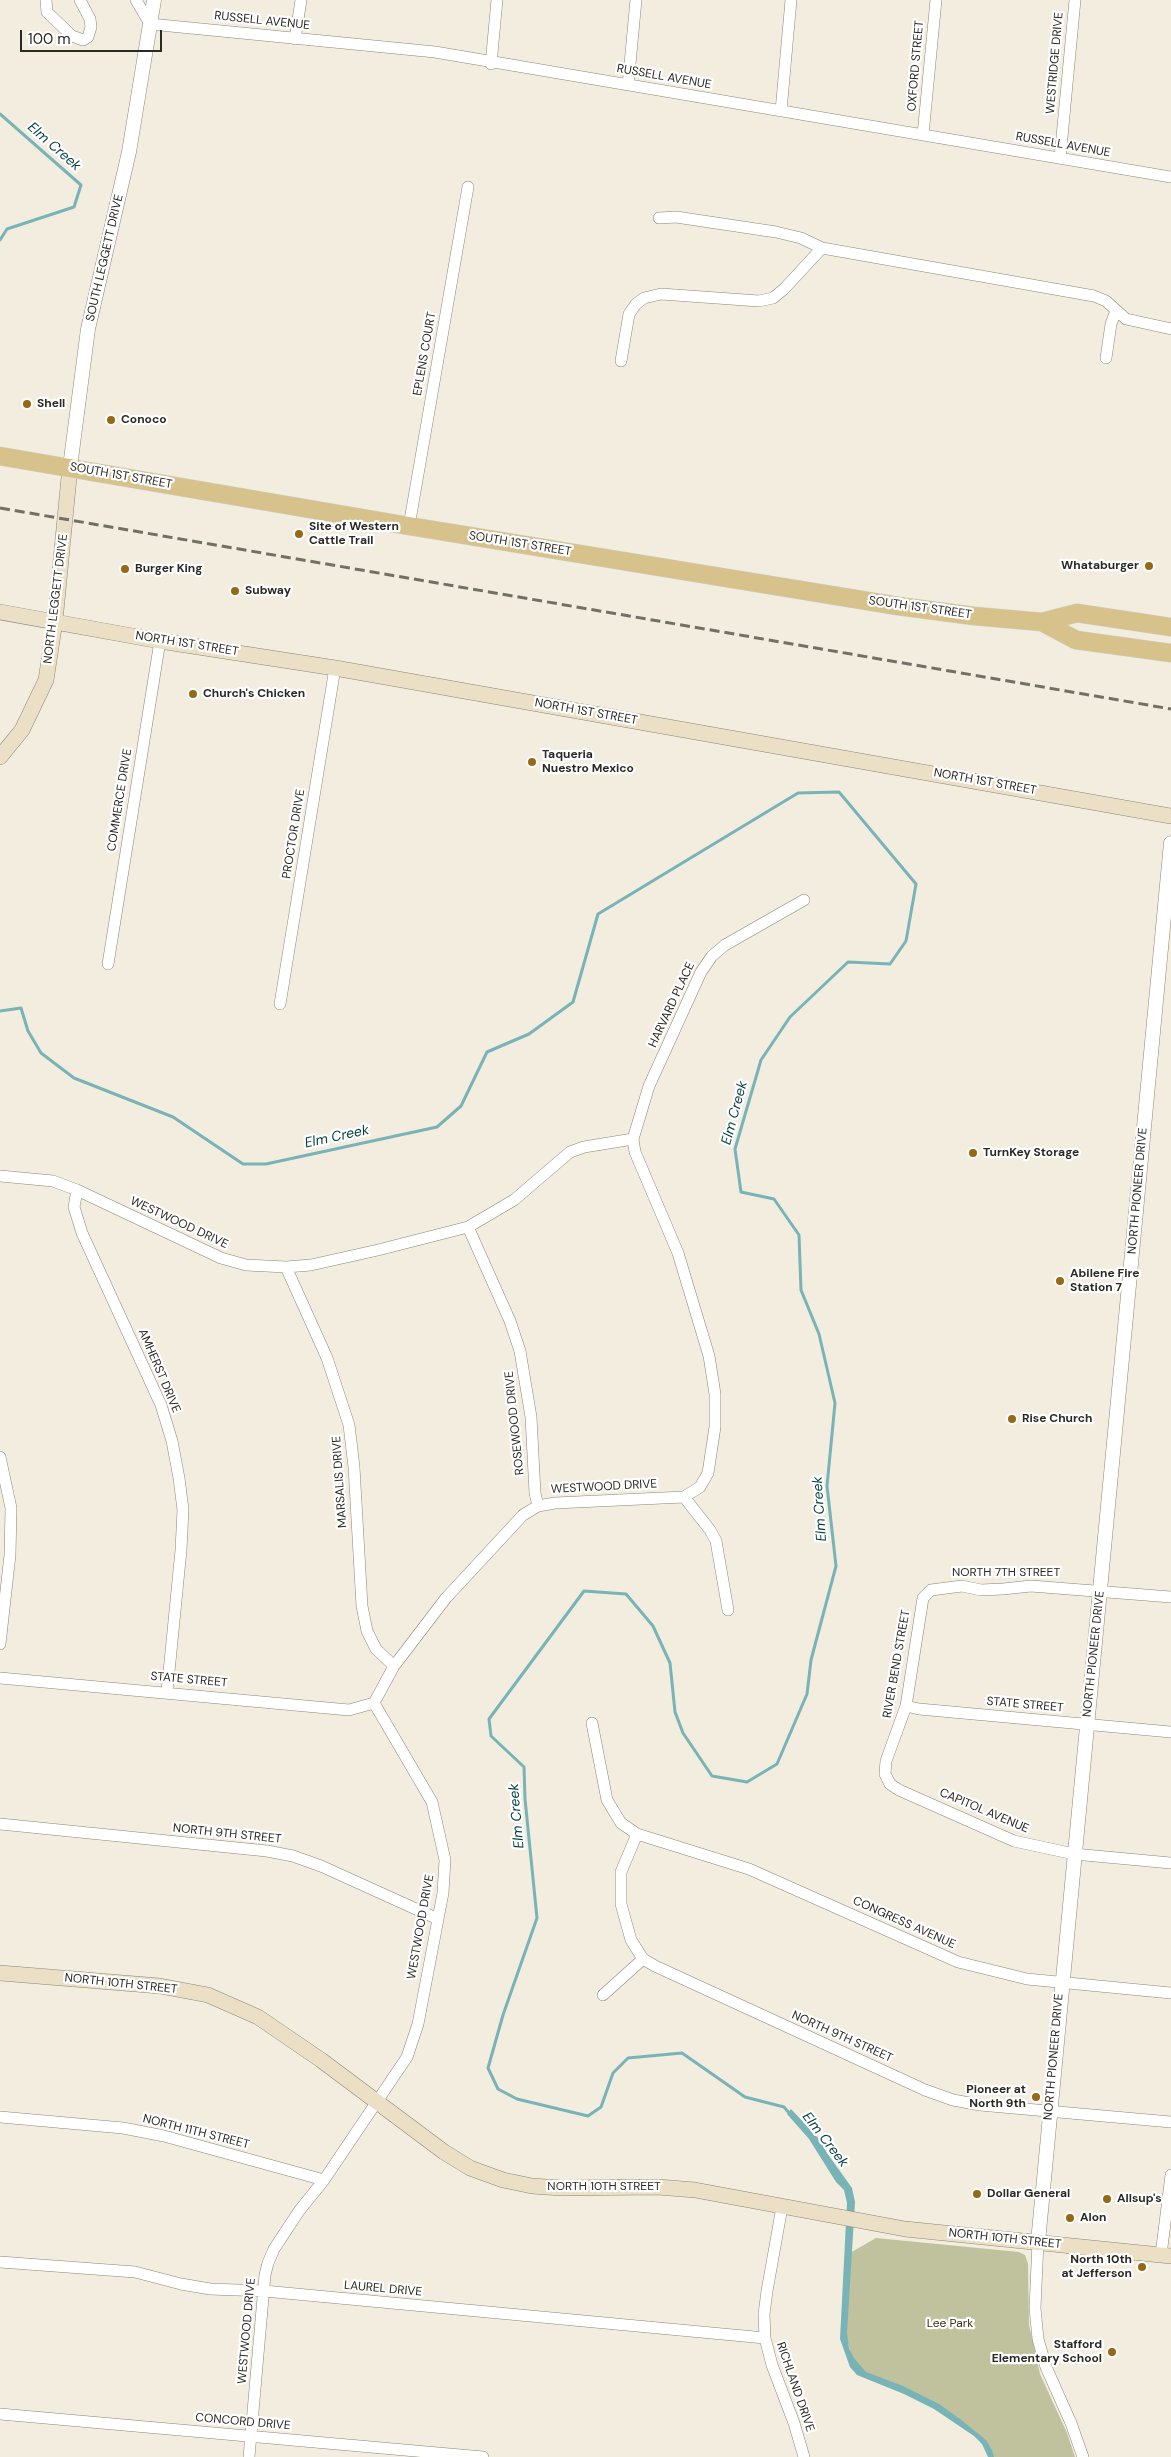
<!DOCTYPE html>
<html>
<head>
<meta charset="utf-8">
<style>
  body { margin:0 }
  #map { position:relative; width:1171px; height:2457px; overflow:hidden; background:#f2edde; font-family:"DM Sans",sans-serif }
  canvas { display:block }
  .scale { position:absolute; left:20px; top:30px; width:142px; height:22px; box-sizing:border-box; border:2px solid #2b2924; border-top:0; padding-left:6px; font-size:15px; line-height:18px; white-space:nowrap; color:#2b2924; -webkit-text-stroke:4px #fff; paint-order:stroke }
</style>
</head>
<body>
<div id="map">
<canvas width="1171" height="2457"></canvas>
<div class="scale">100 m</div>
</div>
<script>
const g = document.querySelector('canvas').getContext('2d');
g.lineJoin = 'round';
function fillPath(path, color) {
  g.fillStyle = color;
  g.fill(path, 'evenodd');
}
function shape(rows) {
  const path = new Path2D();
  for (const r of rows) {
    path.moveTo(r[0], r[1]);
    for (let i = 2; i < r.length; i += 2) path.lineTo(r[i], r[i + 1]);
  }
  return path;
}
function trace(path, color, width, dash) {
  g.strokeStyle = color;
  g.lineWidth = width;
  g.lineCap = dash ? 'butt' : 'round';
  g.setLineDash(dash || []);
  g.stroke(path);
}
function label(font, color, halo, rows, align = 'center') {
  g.font = font + ' "DM Sans",sans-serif';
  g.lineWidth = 4.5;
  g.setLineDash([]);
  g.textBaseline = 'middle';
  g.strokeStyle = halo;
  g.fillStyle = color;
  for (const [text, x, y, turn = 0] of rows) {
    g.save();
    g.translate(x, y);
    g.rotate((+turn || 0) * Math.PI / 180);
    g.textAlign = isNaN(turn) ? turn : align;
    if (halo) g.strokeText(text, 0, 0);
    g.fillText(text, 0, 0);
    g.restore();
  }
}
fillPath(shape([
  [876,2238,1019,2252,1025,2255,1028,2264,1029,2325,1040,2374,1067,2433,1075,2457,992,2457,985,2441,952,2415,864,2373,856,2367,846,2338,850,2253]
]), '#bfc29d');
fillPath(shape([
  [791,2109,820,2140,827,2153,852,2188,855,2202,847,2333,849,2348,854,2358,866,2372,903,2386,939,2404,960,2419,986,2440,992,2450,994,2457,988,2457,982,2444,974,2436,934,2409,904,2394,857,2375,850,2367,840,2339,847,2203,844,2190,836,2182,809,2139,787,2114]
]), '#78b4b7');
trace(shape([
  [0,114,81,185,74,207,7,229,0,240],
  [0,1011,21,1008,28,1031,41,1053,74,1078,173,1117,243,1164,266,1164,437,1127,461,1106,487,1052,529,1034,573,1002,598,914,798,793,839,792,916,884,906,941,890,964,848,962,790,1017,761,1060,735,1149,741,1192,774,1199,799,1235,801,1290,819,1334,835,1403,827,1486,836,1566,811,1660,807,1694,777,1764,747,1782,712,1776,683,1733,675,1712,670,1663,653,1626,626,1594,584,1591,489,1719,491,1736,524,1767,525,1799,537,1918,503,2015,488,2068,498,2089,517,2099,588,2116,601,2107,613,2073,628,2058,682,2053,745,2097,784,2107,790,2114]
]), '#78b4b7', 3);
const minor = shape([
  [46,0,47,12,72,36,83,40,88,37,91,27,90,19,80,0],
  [136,0,150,24,435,52,1171,177],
  [295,39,301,0],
  [491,64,497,0],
  [628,85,636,0],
  [781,111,791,0],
  [923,135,936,0],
  [1060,158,1075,0],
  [659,218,676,217,776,232,801,238,822,248,1094,296,1106,301,1126,319,1171,329],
  [1106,358,1111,324,1116,311],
  [621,361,629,314,636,304,644,298,661,294,759,301,773,298,784,289,822,248],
  [409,526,468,187],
  [108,964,160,641],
  [280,1004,335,668],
  [0,1176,53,1181,77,1190,221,1258,246,1265,286,1267,311,1265,378,1250,468,1227,514,1200,570,1152,584,1147,633,1139],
  [77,1190,74,1207,82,1233,161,1405,172,1441,179,1478,183,1510,181,1550,167,1692],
  [468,1227,510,1321,520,1351,531,1417,535,1493,538,1506],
  [286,1267,327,1358,349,1425,354,1467,362,1606,367,1631,376,1649,394,1666],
  [0,1457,11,1508,10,1555,0,1644],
  [684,1497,710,1530,716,1541,728,1610],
  [1171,1597,1031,1586,1003,1589,981,1590,962,1586,931,1590,923,1598,906,1706,886,1761,885,1774,890,1784,899,1790,1014,1841,1074,1854,1171,1863],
  [0,1678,349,1710,374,1703],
  [906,1706,919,1709,1171,1732],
  [592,1723,607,1800,621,1823,637,1834,749,1869,958,1962,1027,1979,1171,1993],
  [0,1824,267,1851,293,1856,321,1866,438,1919],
  [637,1834,621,1872,621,1904,631,1940,643,1959,655,1966,925,2090,953,2100,980,2105,1171,2122],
  [603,1995,643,1959],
  [0,2117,123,2128,164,2136,324,2180],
  [782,2207,767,2291,764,2314,765,2338,772,2365,794,2423,804,2457],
  [1038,2242,1035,2308,1038,2339,1046,2367,1071,2423,1083,2457],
  [1161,2255,1171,2175],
  [0,2262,135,2272,181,2284,210,2289,264,2291,765,2338],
  [0,2414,483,2457],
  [249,2457,265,2275,268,2263,274,2249,299,2211,324,2180,407,2057,418,2024,443,1893,445,1860,432,1802,374,1703,394,1666,446,1598,523,1515,538,1506,555,1503,684,1497,700,1487,708,1473,715,1427,715,1394,709,1356,678,1253,635,1152,633,1139,649,1086,701,972,712,956,725,945,804,900]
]);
const tertiary = shape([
  [70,467,88,329,129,152,154,0],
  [1038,2242,1171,843]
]);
const secondary = shape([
  [0,612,160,641,335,668,1171,816],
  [0,757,22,730,46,680,55,621,70,467],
  [0,1973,160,1986,208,1995,258,2017,321,2060,444,2152,470,2168,503,2180,532,2186,561,2188,658,2187,695,2190,905,2229,1171,2256]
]);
const primary = shape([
  [0,456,409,526,898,606,974,616,1042,622,1077,613,1171,627],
  [1042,622,1076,640,1171,653]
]);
trace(minor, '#8b8679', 12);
trace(tertiary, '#8b8679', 15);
trace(secondary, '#8b8679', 16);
trace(primary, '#d0d0cf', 19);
trace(minor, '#fff', 11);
trace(tertiary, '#fff', 14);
trace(secondary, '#ebe0c5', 15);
trace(primary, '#d7c28b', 18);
trace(shape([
  [0,508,1171,709]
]), '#726f66', 3, [10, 5]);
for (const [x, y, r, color] of [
  [27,404,5,"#956916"],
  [111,420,5,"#956916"],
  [299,534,5,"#956916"],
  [1149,566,5,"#956916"],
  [125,569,5,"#956916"],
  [235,591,5,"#956916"],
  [193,694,5,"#956916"],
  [532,762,5,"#956916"],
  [973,1153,5,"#956916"],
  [1060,1281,5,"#956916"],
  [1012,1419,5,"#956916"],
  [1036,2097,5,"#956916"],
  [977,2194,5,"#956916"],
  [1107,2199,5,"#956916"],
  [1070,2218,5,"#956916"],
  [1142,2267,5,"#956916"],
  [1112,2352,5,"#956916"]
]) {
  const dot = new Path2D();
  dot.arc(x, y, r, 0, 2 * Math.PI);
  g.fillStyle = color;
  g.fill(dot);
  trace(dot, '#fff', 2);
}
label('12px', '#2b2924', '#fff', [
  ["RUSSELL AVENUE",262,21,6],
  ["WESTRIDGE DRIVE",1055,63,-85],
  ["OXFORD STREET",916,66,-85],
  ["RUSSELL AVENUE",664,77,10],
  ["RUSSELL AVENUE",1063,145,10],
  ["SOUTH LEGGETT DRIVE",105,258,-77],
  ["EPLENS COURT",425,354,-80],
  ["SOUTH 1ST STREET",121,476,10],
  ["SOUTH 1ST STREET",520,544,9],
  ["NORTH LEGGETT DRIVE",56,599,-83],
  ["SOUTH 1ST STREET",920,608,8],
  ["NORTH 1ST STREET",187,644,9],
  ["NORTH 1ST STREET",586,712,10],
  ["NORTH 1ST STREET",985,782,10],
  ["COMMERCE DRIVE",120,800,-81],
  ["PROCTOR DRIVE",294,834,-81],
  ["HARVARD PLACE",672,1005,-65],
  ["NORTH PIONEER DRIVE",1138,1191,-85],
  ["WESTWOOD DRIVE",179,1223,25],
  ["AMHERST DRIVE",159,1371,67],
  ["ROSEWOOD DRIVE",515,1423,-96],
  ["MARSALIS DRIVE",340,1482,-94],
  ["WESTWOOD DRIVE",604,1487,-3],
  ["NORTH 7TH STREET",1006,1573],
  ["NORTH PIONEER DRIVE",1094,1654,-84],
  ["RIVER BEND STREET",897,1664,-80],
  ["STATE STREET",189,1680,5],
  ["STATE STREET",1025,1705,5],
  ["CAPITOL AVENUE",984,1811,23],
  ["NORTH 9TH STREET",227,1834,6],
  ["CONGRESS AVENUE",904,1923,24],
  ["WESTWOOD DRIVE",421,1927,-80],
  ["NORTH 10TH STREET",121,1984,6],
  ["NORTH 9TH STREET",842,2037,24],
  ["NORTH PIONEER DRIVE",1054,2057,-85],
  ["NORTH 11TH STREET",196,2132,14],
  ["NORTH 10TH STREET",604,2187],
  ["NORTH 10TH STREET",1005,2239,6],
  ["LAUREL DRIVE",383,2289,5],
  ["WESTWOOD DRIVE",247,2331,-85],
  ["RICHLAND DRIVE",795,2387,71],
  ["CONCORD DRIVE",243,2422,5]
]);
label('bold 12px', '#2b2924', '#fff', [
  ["Shell",37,404],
  ["Conoco",121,420],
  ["Site of Western",309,527],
  ["Cattle Trail",309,541],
  ["Whataburger",1139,566,"right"],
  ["Burger King",135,569],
  ["Subway",245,591],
  ["Church's Chicken",203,694],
  ["Taqueria",542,755],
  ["Nuestro Mexico",542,769],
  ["TurnKey Storage",983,1153],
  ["Abilene Fire",1070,1274],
  ["Station 7",1070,1288],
  ["Rise Church",1022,1419],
  ["Pioneer at",1026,2090,"right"],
  ["North 9th",1026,2104,"right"],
  ["Dollar General",987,2194],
  ["Allsup's",1117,2199],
  ["Alon",1080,2218],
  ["North 10th",1132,2260,"right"],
  ["at Jefferson",1132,2274,"right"],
  ["Stafford",1102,2345,"right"],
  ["Elementary School",1102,2359,"right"]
], 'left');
label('12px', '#323410', '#fff', [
  ["Lee Park",950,2324]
]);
label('italic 14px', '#033f42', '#fff', [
  ["Elm Creek",54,147,41],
  ["Elm Creek",735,1113,-75],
  ["Elm Creek",337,1137,-12],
  ["Elm Creek",820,1509,-94],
  ["Elm Creek",517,1816,-95],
  ["Elm Creek",825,2140,52]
]);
</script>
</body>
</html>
